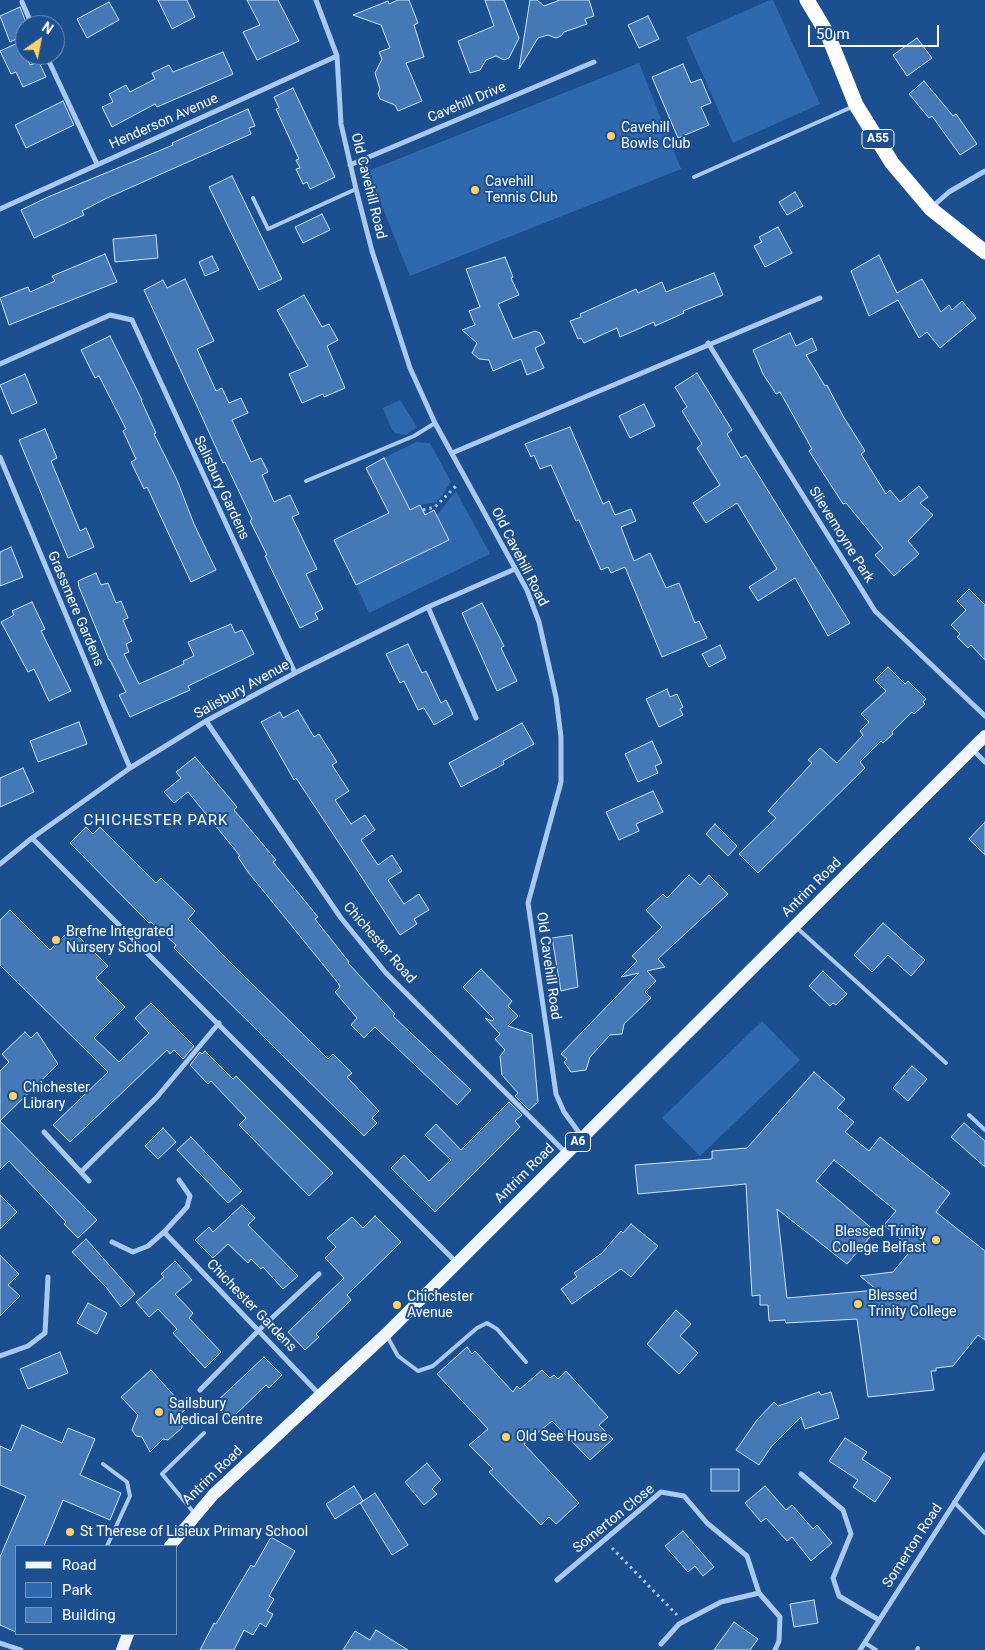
<!DOCTYPE html>
<html>
<head>
<meta charset="utf-8">
<style>
  body { margin:0 }
  #map { position:relative; width:985px; height:1650px; overflow:hidden; background:#1b4f8f; font-family:Roboto,sans-serif }
  canvas { display:block }
  .legend { position:absolute; left:15px; top:1545px; width:162px; height:90px; box-sizing:border-box; background:#1b4f8f; border:1px solid #7695bc; margin:0; padding:6px 9px; list-style:none; font-size:15px; color:#fff }
  .legend li { display:flex; align-items:center; gap:10px; height:25px }
  .legend b { width:25px; border:1px solid #7695bc }
  .north { position:absolute; left:15px; top:15px; width:50px; height:50px; box-sizing:border-box; background:#1b4f8f; border:1px solid #7695bc; border-radius:50%; rotate:33deg; font-size:14px; font-weight:700; line-height:20px; text-align:center; color:#fff }
  .north::after { content:''; display:block; margin:auto; width:18px; height:22px; background:#ffd166; clip-path:polygon(50% 0,100% 100%,50% 72%,0 100%) }
  .scale { position:absolute; left:808px; top:25px; width:131px; height:22px; box-sizing:border-box; border:2px solid #fff; border-top:0; padding-left:6px; font-size:15px; line-height:18px; white-space:nowrap; color:#fff; -webkit-text-stroke:4px #1b4f8f; paint-order:stroke }
</style>
</head>
<body>
<div id="map">
<canvas width="985" height="1650"></canvas>
<ul class="legend">
<li><b style="height:6px;background:#f0f6ff"></b>Road</li>
<li><b style="height:14px;background:#2e69ad"></b>Park</li>
<li><b style="height:14px;background:#4478b7"></b>Building</li>
</ul>
<div class="north">N</div>
<div class="scale">50 m</div>
</div>
<script>
const g = document.querySelector('canvas').getContext('2d');
g.lineJoin = 'round';
function fillPath(path, color) {
  g.fillStyle = color;
  g.fill(path, 'evenodd');
}
function shape(rows) {
  const path = new Path2D();
  for (const r of rows) {
    path.moveTo(r[0], r[1]);
    for (let i = 2; i < r.length; i += 2) path.lineTo(r[i], r[i + 1]);
  }
  return path;
}
function trace(path, color, width, dash) {
  g.strokeStyle = color;
  g.lineWidth = width;
  g.lineCap = dash ? 'butt' : 'round';
  g.setLineDash(dash || []);
  g.stroke(path);
}
function label(font, color, halo, rows, align = 'center') {
  g.font = font + ' Roboto,sans-serif';
  g.lineWidth = 4;
  g.setLineDash([]);
  g.textBaseline = 'middle';
  g.strokeStyle = halo;
  g.fillStyle = color;
  for (const [text, x, y, turn = 0] of rows) {
    g.save();
    g.translate(x, y);
    g.rotate((+turn || 0) * Math.PI / 180);
    g.textAlign = isNaN(turn) ? turn : align;
    if (halo) g.strokeText(text, 0, 0);
    g.fillText(text, 0, 0);
    g.restore();
  }
}
fillPath(shape([
  [770,0,773,0,820,104,733,143,686,37],
  [639,63,681,169,410,276,368,171],
  [400,400,417,427,406,435,395,433,391,428,383,408],
  [416,442,430,443,451,482,437,502,420,505,410,510,384,458],
  [456,491,490,554,369,613,356,585,449,540,437,515],
  [762,1021,800,1060,700,1156,662,1118]
]), '#2e69ad');
const building = shape([
  [158,0,187,0,195,17,172,29,158,0],
  [247,0,278,0,299,41,257,60,243,32,260,25,247,0],
  [398,0,409,0,418,23,414,25,424,57,406,63,422,101,398,111,395,105,380,99,378,94,380,89,375,73,382,59,379,52,390,48,381,25,353,15,388,1,389,4,398,0],
  [485,0,504,0,519,38,509,58,504,60,496,56,486,60,480,70,470,73,458,41,494,26,485,0],
  [530,0,537,0,544,6,560,0,589,0,594,16,585,19,587,24,564,32,561,36,556,38,548,35,538,38,519,69,530,0],
  [109,2,119,20,87,38,77,19,109,2],
  [20,7,25,20,25,35,10,42,0,16,20,7],
  [648,16,659,39,639,48,628,25,648,16],
  [917,38,932,58,907,76,893,55,917,38],
  [20,42,30,65,39,62,46,77,23,87,16,72,11,74,0,51,20,42],
  [223,52,233,74,157,107,155,104,112,127,102,107,113,102,109,94,126,85,130,92,155,79,152,73,169,65,173,72,223,52],
  [683,64,691,83,701,79,711,103,701,107,709,125,678,138,652,77,683,64],
  [924,81,953,116,956,114,977,144,960,155,932,116,929,118,909,94,924,81],
  [293,88,335,177,310,189,307,182,303,184,296,169,300,168,296,160,299,159,276,109,279,108,274,97,293,88],
  [63,101,74,125,26,148,15,125,63,101],
  [248,109,255,126,249,128,251,134,107,198,82,211,84,215,34,238,21,210,48,197,173,145,172,143,248,109],
  [232,176,282,279,259,290,209,187,232,176],
  [795,192,803,206,787,215,779,202,795,192],
  [322,214,330,230,303,243,295,227,322,214],
  [778,227,792,253,765,267,754,246,762,242,759,237,778,227],
  [156,235,158,258,115,262,113,239,156,235],
  [105,254,117,282,9,325,0,298,28,287,30,292,55,281,52,276,105,254],
  [879,255,897,293,922,279,941,312,949,305,952,310,962,301,976,318,940,348,927,332,919,338,898,300,869,316,851,271,879,255],
  [212,256,219,270,205,276,199,262,212,256],
  [505,257,513,277,511,278,519,295,498,304,513,339,535,331,540,333,545,343,535,348,544,368,527,375,521,359,493,371,489,360,479,359,472,353,477,343,462,330,475,325,469,311,480,307,466,269,505,257],
  [714,273,723,295,683,311,684,313,655,326,654,322,620,337,617,328,584,343,581,338,578,339,570,321,581,317,580,314,636,289,638,293,662,282,666,292,714,273],
  [185,279,214,341,197,349,216,391,222,388,229,403,241,398,248,413,232,420,251,462,261,458,268,472,262,475,274,502,290,495,299,514,292,517,317,569,306,574,323,609,315,613,318,619,300,628,265,556,267,555,250,521,252,519,225,462,223,463,144,290,163,280,167,288,185,279],
  [304,295,322,327,329,324,338,340,327,346,345,388,324,397,323,394,302,403,289,374,308,366,277,310,304,295],
  [790,333,796,346,812,338,817,350,806,355,825,386,827,385,843,416,865,451,861,454,886,494,890,490,900,502,919,486,928,497,920,503,933,515,908,541,919,554,894,576,875,555,883,548,846,503,843,504,809,451,812,449,780,392,776,394,763,374,753,350,790,333],
  [110,336,142,400,141,400,156,433,154,434,177,480,194,524,216,570,191,582,147,487,144,489,131,462,136,459,123,431,126,429,99,376,95,378,81,350,110,336],
  [697,373,732,430,727,434,741,458,746,455,850,623,828,636,795,578,758,601,749,587,777,569,737,503,706,523,693,503,720,485,697,448,702,444,682,411,687,407,675,387,697,373],
  [25,374,37,403,12,414,0,385,25,374],
  [644,404,655,426,630,438,619,416,644,404],
  [570,427,603,504,609,501,615,515,631,509,636,521,621,527,634,561,650,553,666,588,679,583,695,623,699,621,707,638,662,657,625,567,611,573,608,567,601,570,579,520,576,521,551,465,540,469,534,455,531,457,525,444,570,427],
  [45,429,57,458,51,461,80,531,86,528,94,547,68,558,19,440,45,429],
  [384,458,410,510,420,505,425,515,434,510,449,540,356,585,334,540,389,513,366,468,384,458],
  [11,547,23,577,0,586,0,552,11,547],
  [96,573,101,585,108,583,116,603,121,601,128,618,123,620,132,641,126,644,129,652,124,654,139,684,184,664,183,661,194,656,188,642,231,624,235,633,242,630,254,654,188,686,190,690,130,717,119,695,126,692,110,660,109,660,79,587,78,581,96,573],
  [969,589,985,605,985,660,971,645,968,648,957,637,960,634,951,625,966,610,957,601,969,589],
  [32,602,45,629,41,631,71,691,49,701,34,669,28,672,1,622,14,615,12,611,32,602],
  [482,603,504,646,501,648,517,681,497,691,462,613,482,603],
  [408,644,422,673,426,671,441,703,446,700,453,714,434,725,424,708,418,710,404,681,400,683,386,654,408,644],
  [720,645,726,658,709,667,702,654,720,645],
  [888,667,905,684,908,681,926,699,923,702,925,704,914,714,912,712,892,732,893,734,883,743,881,741,860,762,865,768,758,873,739,854,776,818,768,811,812,763,808,760,820,748,837,763,863,735,860,731,869,722,861,714,886,691,875,680,888,667],
  [667,689,670,697,677,694,683,707,680,709,683,715,659,727,646,699,667,689],
  [298,710,314,737,319,734,337,762,332,765,349,791,335,800,351,824,365,815,375,830,361,840,378,865,392,855,402,871,388,880,404,904,419,894,429,910,414,919,417,924,400,935,296,778,294,780,261,722,280,712,283,718,298,710],
  [79,722,87,744,38,762,30,741,79,722],
  [522,723,534,744,503,761,504,764,461,787,449,763,522,723],
  [652,741,662,763,655,766,658,773,638,782,625,754,652,741],
  [195,757,237,807,234,810,276,860,273,862,318,917,315,919,349,962,348,963,395,1014,393,1016,471,1090,457,1105,375,1027,364,1038,351,1025,357,1018,335,992,340,987,338,983,248,872,238,857,240,856,219,830,188,792,174,803,164,792,181,778,176,772,195,757],
  [23,768,34,792,0,807,0,778,23,768],
  [653,791,663,812,636,824,639,831,619,840,606,812,653,791],
  [985,822,985,855,969,839,985,822],
  [715,824,737,846,728,856,706,834,715,824],
  [86,827,93,834,100,827,156,883,161,878,195,911,188,919,229,961,328,1059,333,1054,352,1073,347,1077,379,1111,372,1118,377,1123,364,1136,174,948,176,945,151,922,149,923,70,843,86,827],
  [689,875,700,885,709,875,728,894,658,959,665,967,647,971,656,981,645,992,651,998,624,1024,622,1034,610,1035,590,1057,586,1070,571,1072,564,1062,567,1059,561,1054,639,973,621,977,637,961,632,956,662,927,646,910,663,894,667,898,689,875],
  [10,910,50,950,71,929,108,966,96,978,125,1007,94,1038,119,1062,149,1033,135,1018,151,1003,194,1046,183,1059,174,1050,170,1054,167,1050,70,1142,53,1125,108,1072,0,965,0,920,10,910],
  [883,923,925,960,911,976,888,955,872,972,854,955,883,923],
  [572,935,578,987,561,991,552,938,572,935],
  [481,969,512,1001,508,1006,518,1016,508,1026,532,1034,538,1102,529,1110,515,1096,518,1093,502,1075,500,1056,505,1050,495,1039,500,1034,485,1018,492,1021,494,1019,463,987,481,969],
  [823,971,847,994,836,1005,833,1003,830,1006,809,986,823,971],
  [25,1032,31,1038,37,1032,58,1064,0,1121,97,1220,78,1238,64,1224,66,1222,9,1161,0,1170,0,1071,9,1062,2,1054,25,1032],
  [205,1051,233,1079,236,1076,333,1173,309,1196,239,1125,246,1118,211,1081,208,1084,190,1065,200,1052,202,1054,205,1051],
  [912,1066,927,1079,908,1101,893,1088,912,1066],
  [814,1072,845,1099,837,1108,854,1122,845,1132,869,1151,880,1137,950,1193,936,1212,985,1251,985,1340,978,1335,953,1366,936,1368,936,1371,931,1371,934,1390,868,1397,857,1319,786,1323,785,1320,769,1321,768,1305,760,1305,760,1295,752,1296,746,1184,638,1194,635,1165,712,1159,712,1151,747,1148,814,1072],
  [834,1160,896,1211,884,1225,912,1249,893,1272,860,1276,877,1290,787,1298,777,1209,847,1264,875,1231,816,1181,834,1160],
  [509,1102,522,1115,515,1121,520,1127,435,1212,391,1168,404,1155,429,1181,451,1160,425,1135,436,1124,461,1150,509,1102],
  [964,1123,985,1141,985,1167,951,1137,964,1123],
  [163,1128,176,1142,158,1159,145,1146,163,1128],
  [191,1137,242,1191,228,1203,177,1150,191,1137],
  [0,1195,17,1212,0,1229,0,1195],
  [242,1205,255,1218,248,1225,298,1276,283,1289,263,1267,261,1269,251,1259,248,1263,228,1244,213,1258,195,1240,209,1227,213,1232,242,1205],
  [375,1216,401,1242,347,1295,351,1300,316,1334,319,1337,305,1350,288,1332,344,1278,325,1258,336,1247,327,1238,352,1217,363,1228,375,1216],
  [631,1224,658,1246,631,1277,621,1269,572,1304,561,1289,577,1277,574,1273,602,1253,621,1231,623,1233,631,1224],
  [86,1239,135,1294,121,1307,106,1287,72,1252,86,1239],
  [0,1255,19,1274,8,1285,20,1296,0,1316,0,1255],
  [175,1261,192,1280,175,1294,193,1313,189,1318,221,1352,205,1368,173,1333,177,1329,158,1309,149,1317,136,1302,164,1277,161,1274,175,1261],
  [88,1303,107,1313,97,1334,77,1323,88,1303],
  [676,1310,691,1324,680,1336,698,1353,679,1374,647,1344,676,1310],
  [467,1347,472,1354,475,1351,513,1392,517,1386,520,1389,542,1370,550,1378,554,1375,558,1379,566,1371,608,1417,599,1425,613,1439,590,1460,552,1421,524,1444,579,1503,556,1524,549,1517,541,1525,489,1472,493,1469,469,1445,488,1429,437,1374,467,1347],
  [60,1352,68,1373,28,1389,20,1369,60,1352],
  [264,1357,282,1375,269,1388,266,1385,230,1420,214,1404,264,1357],
  [151,1370,186,1409,178,1416,182,1419,182,1428,168,1440,163,1439,150,1452,142,1437,136,1436,132,1430,138,1415,121,1397,151,1370],
  [819,1392,821,1395,831,1392,839,1418,805,1429,801,1417,771,1447,759,1465,736,1450,757,1420,774,1402,778,1406,819,1392],
  [22,1425,62,1443,68,1428,95,1439,80,1475,121,1493,110,1520,63,1500,44,1546,16,1546,16,1632,0,1625,0,1557,26,1496,0,1485,0,1446,11,1451,22,1425],
  [845,1438,867,1452,862,1459,891,1478,875,1502,853,1487,858,1480,829,1461,845,1438],
  [427,1463,441,1480,432,1489,437,1494,424,1505,405,1482,427,1463],
  [711,1469,739,1469,739,1491,711,1491,711,1469],
  [354,1486,363,1501,335,1519,326,1504,354,1486],
  [765,1486,786,1510,792,1505,813,1529,817,1525,832,1543,811,1561,792,1537,787,1541,766,1518,761,1522,745,1503,765,1486],
  [375,1493,408,1545,392,1555,360,1503,375,1493],
  [683,1531,714,1567,703,1576,695,1566,688,1572,665,1546,683,1531],
  [271,1537,295,1551,269,1596,274,1599,267,1611,273,1614,266,1627,260,1623,253,1635,244,1630,234,1650,200,1650,214,1623,216,1624,251,1565,254,1567,271,1537],
  [814,1600,818,1623,794,1627,790,1604,814,1600],
  [734,1622,758,1639,750,1650,714,1650,734,1622],
  [376,1630,408,1650,343,1650,355,1631,370,1640,376,1630]
]);
fillPath(building, '#4478b7');
trace(building, '#cfe3fa', 1);
trace(shape([
  [423,510,435,507,457,485],
  [612,1548,677,1615]
]), '#a9c9ee', 3, [2.5, 4]);
trace(shape([
  [694,177,852,107],
  [253,198,268,229,356,189],
  [306,481,414,436,435,423],
  [796,927,946,1063],
  [969,1115,985,1130],
  [387,1336,398,1356,418,1371,433,1366,477,1328,487,1323,497,1329,526,1362],
  [103,1464,127,1482,130,1496,107,1546],
  [954,1502,985,1533],
  [195,1514,162,1474,204,1433],
  [865,1643,876,1650],
  [917,1650,918,1648]
]), '#a9c9ee', 4);
trace(shape([
  [316,0,337,56,341,124,356,189,372,251,410,368,435,423,527,590,539,622,556,697,561,737,561,782,528,903,556,1094,564,1112,583,1138],
  [22,2,32,25],
  [46,55,97,164],
  [350,165,594,62],
  [932,207,949,192,985,171],
  [0,209,337,56],
  [708,343,875,611,985,716],
  [0,364,110,315,132,320,295,673],
  [452,453,820,298],
  [0,457,130,768],
  [428,607,476,718],
  [206,721,341,918,386,973,566,1153],
  [972,749,985,762],
  [32,838,457,1263],
  [0,864,32,838,130,768,206,721,295,673,428,607,515,569],
  [44,1132,89,1181],
  [81,1172,157,1097,219,1023],
  [164,1232,319,1394],
  [112,1242,133,1252,148,1246,164,1232,187,1207,190,1196,179,1180],
  [0,1356,28,1346,45,1333,48,1277],
  [200,1390,259,1330,319,1274],
  [801,1474,843,1510,851,1534,833,1578,839,1596,879,1620],
  [557,1580,661,1492,684,1496,707,1523,747,1556,759,1593,780,1617,779,1641,775,1650],
  [0,1643,21,1650],
  [661,1644,679,1624,721,1602,759,1593],
  [860,1650,985,1455]
]), '#a9c9ee', 5);
trace(shape([
  [170,1546,213,1495,386,1334,985,736],
  [122,1650,128,1634]
]), '#f0f6ff', 12);
trace(shape([
  [807,0,828,35,856,105,892,163,931,209,985,252]
]), '#fff', 15);
for (const [x, y, r, color] of [
  [611,136,5,"#ffd166"],
  [475,190,5,"#ffd166"],
  [56,940,5,"#ffd166"],
  [13,1096,5,"#ffd166"],
  [936,1240,5,"#ffd166"],
  [858,1304,5,"#ffd166"],
  [397,1305,5,"#ffd166"],
  [159,1412,5,"#ffd166"],
  [506,1437,5,"#ffd166"],
  [70,1532,5,"#ffd166"]
]) {
  const dot = new Path2D();
  dot.arc(x, y, r, 0, 2 * Math.PI);
  g.fillStyle = color;
  g.fill(dot);
  trace(dot, '#1b4f8f', 2);
}
for (const [x, y, w] of [
  [878,139,32],
  [578,1142,25]
]) {
  const box = new Path2D();
  box.roundRect(x - w / 2, y - 9.5, w, 19, 4);
  g.fillStyle = '#1b4f8f';
  g.fill(box);
  trace(box, '#fff', 1);
}
label('bold 12px', '#fff', null, [
  ["A55",878,139],
  ["A6",578,1142]
]);
label('14px', '#fff', '#1b4f8f', [
  ["Cavehill Drive",467,103,-23],
  ["Henderson Avenue",164,122,-24],
  ["Old Cavehill Road",368,186,76],
  ["Salisbury Gardens",221,488,65],
  ["Slievemoyne Park",841,535,58],
  ["Old Cavehill Road",519,557,63],
  ["Grassmere Gardens",75,609,67],
  ["Salisbury Avenue",242,690,-29],
  ["Antrim Road",812,888,-45],
  ["Chichester Road",379,943,49],
  ["Old Cavehill Road",548,966,82],
  ["Antrim Road",525,1174,-45],
  ["Chichester Gardens",251,1306,46],
  ["Antrim Road",213,1476,-44],
  ["Somerton Close",614,1519,-39],
  ["Somerton Road",913,1546,-57]
]);
label('14px', '#fff', '#1b4f8f', [
  ["Cavehill",621,128],
  ["Bowls Club",621,144],
  ["Cavehill",485,182],
  ["Tennis Club",485,198],
  ["Brefne Integrated",66,932],
  ["Nursery School",66,948],
  ["Chichester",23,1088],
  ["Library",23,1104],
  ["Blessed Trinity",926,1232,"right"],
  ["College Belfast",926,1248,"right"],
  ["Blessed",868,1296],
  ["Trinity College",868,1312],
  ["Chichester",407,1297],
  ["Avenue",407,1313],
  ["Sailsbury",169,1404],
  ["Medical Centre",169,1420],
  ["Old See House",516,1437],
  ["St Therese of Lisieux Primary School",80,1532]
], 'left');
g.letterSpacing = '1px';
label('15px', '#fff', '#1b4f8f', [
  ["CHICHESTER PARK",156,821]
]);
g.letterSpacing = '0px';
</script>
</body>
</html>
